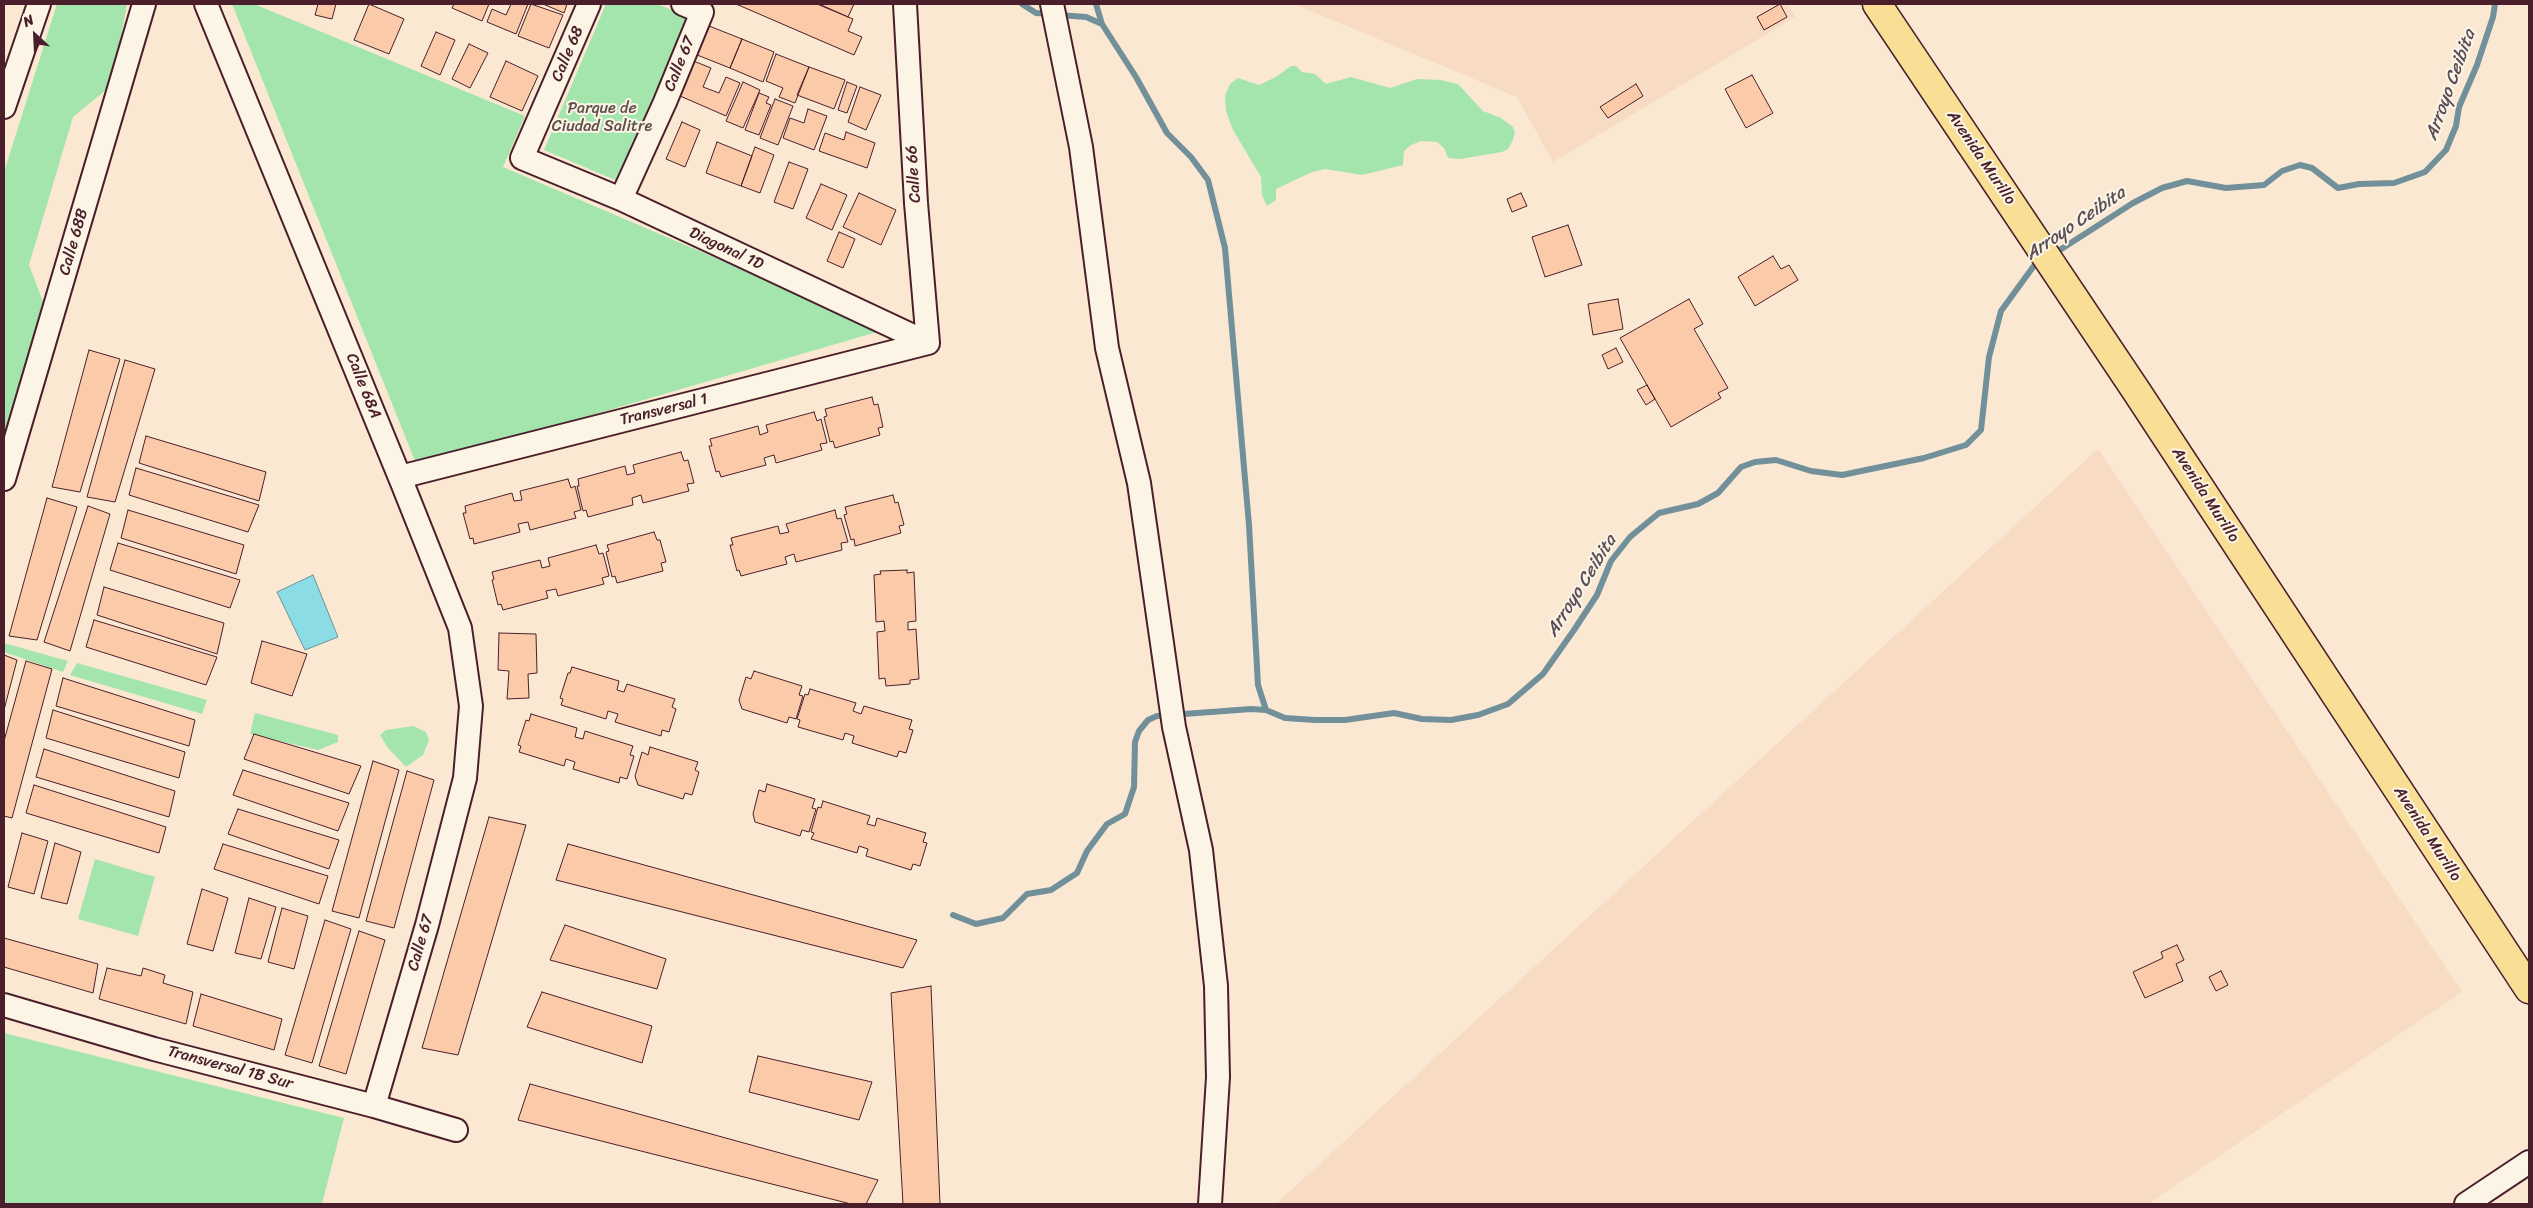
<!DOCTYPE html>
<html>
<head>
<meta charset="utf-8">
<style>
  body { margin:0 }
  #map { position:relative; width:2533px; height:1208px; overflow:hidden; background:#fbe8d3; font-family:Sriracha,sans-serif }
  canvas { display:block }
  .frame { position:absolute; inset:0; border:5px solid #4a1f2b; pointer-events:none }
  .north { position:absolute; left:10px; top:10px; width:50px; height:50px; -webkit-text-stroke:4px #fcf5e5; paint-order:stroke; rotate:335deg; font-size:14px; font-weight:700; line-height:20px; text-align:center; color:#4a1f2b }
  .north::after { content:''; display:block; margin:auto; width:18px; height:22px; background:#4a1f2b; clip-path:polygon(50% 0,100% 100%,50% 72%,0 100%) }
</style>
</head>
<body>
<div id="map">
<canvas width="2533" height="1208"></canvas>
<div class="frame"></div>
<div class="north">N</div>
</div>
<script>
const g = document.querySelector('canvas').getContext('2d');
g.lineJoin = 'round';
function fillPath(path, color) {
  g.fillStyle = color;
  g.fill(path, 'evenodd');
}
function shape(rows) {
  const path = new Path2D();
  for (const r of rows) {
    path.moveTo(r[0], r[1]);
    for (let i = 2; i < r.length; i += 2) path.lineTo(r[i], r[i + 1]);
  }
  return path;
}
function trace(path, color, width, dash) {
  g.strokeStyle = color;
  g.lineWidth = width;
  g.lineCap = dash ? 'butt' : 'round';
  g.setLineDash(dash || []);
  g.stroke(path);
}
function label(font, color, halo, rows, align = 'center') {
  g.font = font + ' Sriracha,sans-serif';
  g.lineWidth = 4;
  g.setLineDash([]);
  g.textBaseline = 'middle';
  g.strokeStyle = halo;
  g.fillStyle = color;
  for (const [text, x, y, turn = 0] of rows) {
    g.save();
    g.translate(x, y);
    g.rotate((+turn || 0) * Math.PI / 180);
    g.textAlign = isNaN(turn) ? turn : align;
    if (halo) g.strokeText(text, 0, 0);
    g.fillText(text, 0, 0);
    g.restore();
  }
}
fillPath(shape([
  [1294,4,1788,4,1795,17,1553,162,1517,97],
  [2098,449,2462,992,2148,1204,1276,1204]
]), '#f7dbc3');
fillPath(shape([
  [57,4,127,4,112,85,73,117,29,265,44,304,4,439,4,172],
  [232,4,254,4,525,116,503,167,884,330,417,466],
  [606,4,657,4,687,16,620,182,544,150],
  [1291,66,1296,66,1302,72,1315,74,1326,84,1351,77,1390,88,1417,79,1441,80,1458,84,1483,111,1501,118,1513,127,1515,133,1512,142,1508,149,1502,152,1460,159,1448,158,1444,148,1437,142,1421,141,1411,145,1404,151,1403,165,1362,175,1325,169,1312,172,1276,189,1276,200,1267,206,1262,195,1261,177,1233,130,1226,111,1225,96,1230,84,1238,78,1259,85,1276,77],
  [4,643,68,661,63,672,4,652],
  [77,663,207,700,202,714,70,675],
  [255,713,338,735,338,742,318,750,250,734],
  [413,726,426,732,429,740,423,755,406,767,388,748,380,735,386,730],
  [95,859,155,877,138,936,78,919],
  [4,1033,344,1118,322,1204,4,1204]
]), '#a4e5ae');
const water = shape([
  [313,575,338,637,305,650,277,592,313,575]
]);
fillPath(water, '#8bdce4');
trace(water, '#71909a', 1);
trace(shape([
  [1022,4,1036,13,1049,14],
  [1096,4,1102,24],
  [1059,15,1086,17,1102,24,1136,77,1167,133,1191,157,1208,180,1225,248,1249,525,1258,685,1266,710],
  [2052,255,2133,203,2162,188,2187,181,2226,188,2264,185,2282,171,2300,165,2312,168,2338,188,2359,184,2394,183,2425,172,2446,150,2456,126,2459,107,2477,65,2493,17,2495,4],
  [953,915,976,924,1003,918,1027,894,1051,890,1077,873,1087,851,1107,824,1125,814,1134,787,1135,742,1139,731,1148,720,1157,716,1251,709,1266,710,1285,718,1315,720,1345,720,1394,713,1422,719,1451,720,1478,715,1508,704,1543,674,1574,630,1597,595,1611,561,1630,537,1659,513,1698,504,1718,493,1741,467,1755,462,1776,460,1811,471,1842,475,1924,458,1966,445,1981,430,1989,357,2001,311,2033,267,2041,262]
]), '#71909a', 6);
const building = shape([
  [318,4,336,4,332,19,315,15,318,4],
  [369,4,404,19,389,54,354,40,369,4],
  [454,4,489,4,482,21,452,8,454,4],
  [511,4,528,4,516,34,487,22,492,9,506,15,511,4],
  [531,4,563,15,549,48,518,36,531,4],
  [543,4,567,4,564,13,543,4],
  [736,4,817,4,853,19,848,31,862,37,854,55,736,4],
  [819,4,854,4,848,17,819,4],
  [1780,4,1787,17,1764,30,1757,17,1780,4],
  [704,24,742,39,730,68,692,53,704,24],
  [436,32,455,40,440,75,421,66,436,32],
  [742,39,774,52,763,82,730,68,742,39],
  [469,44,488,53,470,88,452,79,469,44],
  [776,54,809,67,795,103,779,97,783,88,766,81,776,54],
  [686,58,711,68,703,87,719,93,726,77,740,83,726,116,671,92,686,58],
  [506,61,538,76,522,111,490,97,506,61],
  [809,67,845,80,834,109,797,95,809,67],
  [1752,75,1773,113,1746,128,1725,89,1752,75],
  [743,82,760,90,743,128,726,121,743,82],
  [847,82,857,86,847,113,838,110,847,82],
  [1636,84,1643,96,1608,118,1600,107,1636,84],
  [860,87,881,95,866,130,848,122,860,87],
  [759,93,769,97,766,103,771,105,759,135,745,130,759,93],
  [775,99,793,106,778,145,760,138,775,99],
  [808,109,827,116,814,150,783,138,790,118,804,123,808,109],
  [682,122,700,130,685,167,666,159,682,122],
  [846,132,875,143,867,168,819,151,825,133,844,140,846,132],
  [717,142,752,156,741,186,706,173,717,142],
  [755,147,774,155,760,193,741,186,755,147],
  [789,162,808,169,793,209,774,202,789,162],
  [821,184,847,195,832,230,806,218,821,184],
  [859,193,896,210,881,245,843,227,859,193],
  [1521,193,1527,206,1512,212,1507,199,1521,193],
  [1568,225,1582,265,1545,277,1532,237,1568,225],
  [839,232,855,239,843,268,827,261,839,232],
  [1773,256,1781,269,1789,265,1798,280,1755,306,1738,277,1773,256],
  [1618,299,1623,329,1593,335,1588,304,1618,299],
  [1689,299,1703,324,1694,329,1728,388,1718,393,1721,398,1671,427,1620,338,1689,299],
  [1616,348,1623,362,1608,369,1602,355,1616,348],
  [89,350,120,359,80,492,52,487,89,350],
  [125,360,155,369,115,502,87,497,125,360],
  [1647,385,1655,399,1646,405,1637,390,1647,385],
  [872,397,874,405,878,404,883,427,878,428,880,435,835,448,833,441,830,442,824,417,827,416,825,409,872,397],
  [814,412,817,421,821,419,827,443,820,444,822,450,776,463,774,455,764,458,766,465,721,477,719,471,716,472,709,446,712,446,710,439,758,426,760,435,768,432,766,425,814,412],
  [146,436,266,472,259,501,139,463,146,436],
  [681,452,684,461,688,460,694,483,687,484,689,491,643,503,641,495,632,498,633,505,588,517,586,510,583,511,577,486,579,486,578,479,625,466,627,475,635,473,633,465,681,452],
  [136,468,259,505,248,532,129,495,136,468],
  [568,479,571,488,575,486,581,510,574,512,576,518,530,530,528,522,518,524,520,532,474,544,473,538,470,539,463,513,466,513,465,506,512,493,514,501,522,500,520,491,568,479],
  [893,495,895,503,898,502,904,525,899,526,901,533,855,546,854,539,851,540,844,515,847,514,845,507,893,495],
  [47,498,77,507,37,640,9,636,47,498],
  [88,506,110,514,70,651,44,642,88,506],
  [128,510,244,545,236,574,121,538,128,510],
  [835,510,837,519,841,518,848,542,841,543,842,550,796,562,794,554,785,557,787,564,741,576,739,570,737,571,730,545,733,545,731,538,778,526,780,534,789,532,786,524,835,510],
  [654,532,657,540,660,540,666,562,661,563,663,571,617,583,615,576,612,577,606,552,609,551,607,545,654,532],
  [118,543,240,580,230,608,110,570,118,543],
  [596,545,599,554,603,553,609,576,602,578,604,584,558,596,556,589,546,591,548,598,503,610,501,604,498,605,492,580,494,579,492,572,540,560,542,568,550,566,548,558,596,545],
  [907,570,907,573,914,572,916,621,908,622,908,630,916,629,919,679,910,680,910,684,886,686,885,678,879,679,877,632,885,631,884,621,876,622,874,575,881,574,880,571,907,570],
  [104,587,224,623,217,654,97,615,104,587],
  [94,620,217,657,206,685,86,647,94,620],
  [499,633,536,634,537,673,528,674,529,698,507,699,509,671,498,670,499,633],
  [262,641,307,654,292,696,251,683,262,641],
  [4,655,17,660,4,710,4,655],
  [26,661,52,669,12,818,4,816,4,741,26,661],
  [572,667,619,681,617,690,624,692,627,684,675,699,672,707,676,709,669,732,662,730,661,736,615,722,618,714,608,711,606,719,561,705,563,699,560,698,568,673,570,673,572,667],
  [754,671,802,686,799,695,803,696,796,719,789,717,787,723,742,709,739,700,746,677,751,679,754,671],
  [63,678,195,720,189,746,56,706,63,678],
  [810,689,856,703,853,711,861,714,864,706,912,720,909,729,913,730,906,753,899,751,897,757,852,743,854,736,845,733,843,740,798,727,800,720,797,719,805,694,808,695,810,689],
  [53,710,185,752,179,778,46,738,53,710],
  [531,714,577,728,575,737,583,739,585,731,633,746,630,755,634,756,627,779,620,777,619,783,573,769,575,762,566,759,564,766,519,752,521,746,518,745,526,720,529,721,531,714],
  [254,734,361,766,349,794,244,759,254,734],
  [650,747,698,762,695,770,699,772,692,795,685,793,683,799,638,785,635,776,642,752,648,755,650,747],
  [44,749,175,791,169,817,36,777,44,749],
  [373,761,399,770,359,918,332,911,373,761],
  [243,770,349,803,338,831,233,795,243,770],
  [407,771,434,780,394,928,366,921,407,771],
  [767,784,815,799,812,808,816,809,809,832,802,830,800,836,755,822,753,814,759,790,765,792,767,784],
  [34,785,166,827,159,853,26,813,34,785],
  [823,801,870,816,867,824,875,826,877,818,926,833,923,842,927,843,920,866,913,864,911,870,866,856,868,849,859,846,857,853,811,839,814,833,811,832,818,807,821,808,823,801],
  [238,809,339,840,329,869,228,834,238,809],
  [489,817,526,825,458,1055,422,1048,489,817],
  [22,833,48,841,34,894,8,887,22,833],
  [55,843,81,852,67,904,41,898,55,843],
  [223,844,328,876,319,904,214,869,223,844],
  [568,844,917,940,903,968,556,880,568,844],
  [202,889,228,898,213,951,187,944,202,889],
  [249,898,276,907,261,959,235,953,249,898],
  [282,908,308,916,294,969,268,962,282,908],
  [325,920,351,929,312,1063,285,1055,325,920],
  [565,925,666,959,657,989,550,960,565,925],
  [359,931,385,940,346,1074,319,1066,359,931],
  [4,938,98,964,93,993,4,967,4,938],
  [2177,945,2184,960,2176,964,2183,981,2145,998,2133,972,2163,958,2161,952,2177,945],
  [107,968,141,976,143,968,165,975,163,983,193,992,186,1024,99,999,107,968],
  [2221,971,2228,985,2216,991,2209,977,2221,971],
  [931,986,940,1204,903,1204,891,993,931,986],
  [542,992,652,1026,642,1063,527,1027,542,992],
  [201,994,282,1019,274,1050,193,1026,201,994],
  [758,1056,872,1082,859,1120,749,1092,758,1056],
  [530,1084,878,1180,866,1204,851,1204,518,1120,530,1084]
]);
fillPath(building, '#facaa9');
trace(building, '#4a1f2b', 1);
const street = shape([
  [206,4,403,485,460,628,471,706,465,778,427,925,374,1106],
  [589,4,522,158,621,199,928,343],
  [905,4,916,203,928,343],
  [1052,4,1081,147,1107,348,1139,483,1174,727,1201,850,1216,986,1218,1077,1210,1204],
  [4,107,39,4],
  [621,199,665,102,702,12,683,4],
  [400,477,928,343],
  [4,479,144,4],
  [4,1005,154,1049,374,1106,456,1130],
  [2466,1204,2529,1162]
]);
const primary = shape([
  [1877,4,2137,392,2529,989]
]);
trace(street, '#4a1f2b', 26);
trace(primary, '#4a1f2b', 31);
trace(street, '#fcf5e5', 22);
trace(primary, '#f9df96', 28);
label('16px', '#4a1f2b', '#fcf5e5', [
  ["Calle 68",568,54,-67],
  ["Calle 67",680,64,-68],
  ["Avenida Murillo",1981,158,56],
  ["Calle 66",914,174,-94],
  ["Calle 68B",74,242,-74],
  ["Diagonal 1D",726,249,25],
  ["Calle 68A",363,386,68],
  ["Transversal 1",664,410,-14],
  ["Avenida Murillo",2205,495,57],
  ["Avenida Murillo",2427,834,57],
  ["Calle 67",421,943,-74],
  ["Transversal 1B Sur",230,1068,15]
]);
label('16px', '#60504c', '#fcf5e5', [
  ["Parque de",602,109],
  ["Ciudad Salitre",602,127]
]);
label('italic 18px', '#5a4e59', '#fcf5e5', [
  ["Arroyo Ceibita",2451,85,-70],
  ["Arroyo Ceibita",2076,224,-34],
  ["Arroyo Ceibita",1582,586,-58]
]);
</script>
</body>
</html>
